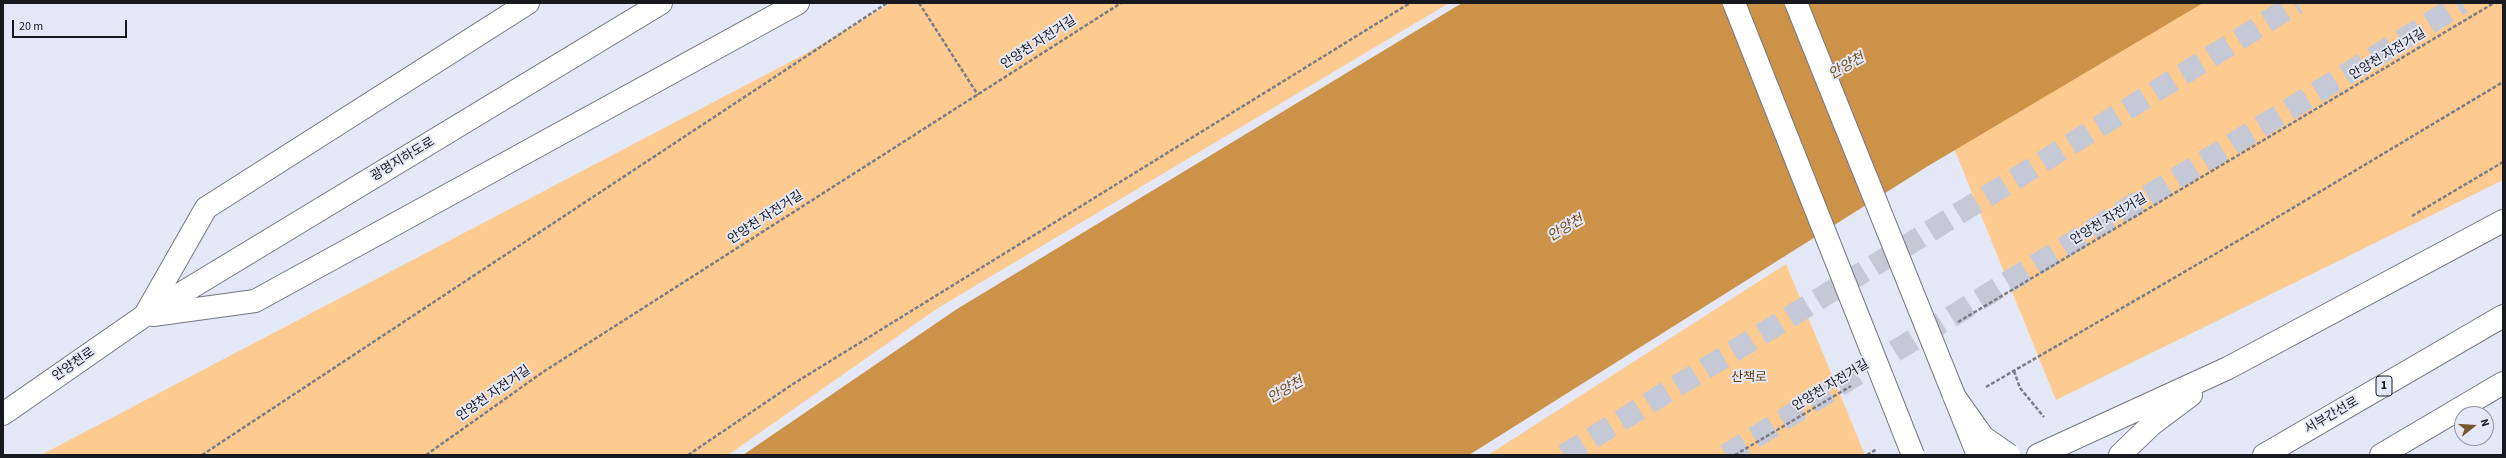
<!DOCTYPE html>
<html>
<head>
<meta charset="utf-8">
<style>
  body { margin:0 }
  #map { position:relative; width:2506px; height:458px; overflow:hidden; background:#e4e7f5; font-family:"Source Sans 3",sans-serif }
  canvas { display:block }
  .frame { position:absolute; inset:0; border:4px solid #18191e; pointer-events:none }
  .north { position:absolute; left:2454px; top:406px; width:40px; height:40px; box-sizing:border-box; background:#e4e7f5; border:1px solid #92959f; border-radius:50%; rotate:73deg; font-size:11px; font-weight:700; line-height:16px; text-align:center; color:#18191e }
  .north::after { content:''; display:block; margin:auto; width:14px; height:18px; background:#79572e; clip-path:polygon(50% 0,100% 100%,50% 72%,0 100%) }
  .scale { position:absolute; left:12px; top:20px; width:115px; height:18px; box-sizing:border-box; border:2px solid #18191e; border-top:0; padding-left:5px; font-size:12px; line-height:14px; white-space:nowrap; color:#18191e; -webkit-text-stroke:3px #e4e7f5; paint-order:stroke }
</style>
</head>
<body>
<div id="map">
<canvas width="2506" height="458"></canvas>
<div class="frame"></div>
<div class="north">N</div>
<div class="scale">20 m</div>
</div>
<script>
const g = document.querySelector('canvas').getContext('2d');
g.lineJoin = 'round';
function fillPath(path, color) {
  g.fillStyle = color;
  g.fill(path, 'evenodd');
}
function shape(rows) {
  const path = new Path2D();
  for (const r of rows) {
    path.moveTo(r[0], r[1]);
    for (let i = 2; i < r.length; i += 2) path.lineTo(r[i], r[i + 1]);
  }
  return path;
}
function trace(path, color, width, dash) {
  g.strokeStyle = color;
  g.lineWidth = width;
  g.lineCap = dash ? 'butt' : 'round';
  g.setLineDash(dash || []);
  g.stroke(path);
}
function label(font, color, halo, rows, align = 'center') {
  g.font = font + ' "Source Sans 3","Noto Sans KR",sans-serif';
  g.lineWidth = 4;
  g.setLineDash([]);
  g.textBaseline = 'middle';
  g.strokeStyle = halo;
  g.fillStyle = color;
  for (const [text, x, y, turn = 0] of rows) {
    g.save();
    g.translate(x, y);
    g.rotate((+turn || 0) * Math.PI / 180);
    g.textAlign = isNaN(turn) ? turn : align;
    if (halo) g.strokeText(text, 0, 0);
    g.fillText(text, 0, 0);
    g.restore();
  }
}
fillPath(shape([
  [891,3,1449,3,938,308,728,455,41,455,807,53],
  [1895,3,2503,3,2503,180,2056,400],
  [1786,264,1865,455,1488,455]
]), '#fdca8f');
fillPath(shape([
  [1462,3,2203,3,1928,166,1469,455,743,455,957,309]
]), '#cc9248');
trace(shape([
  [1564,455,2015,179,2297,3],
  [1726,455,2462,3]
]), '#c5c8d5', 22, [22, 11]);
const primary = shape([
  [145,315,206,208,528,3],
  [153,315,255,301,798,3],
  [3,414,144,316,661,3],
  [2038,455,2228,368,2503,221],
  [2120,455,2151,425,2191,395],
  [2264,455,2503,316],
  [2381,455,2503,383]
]);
trace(primary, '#747782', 24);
trace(shape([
  [919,3,978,95],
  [2412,216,2503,162],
  [1958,322,2494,3],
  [2014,371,2020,388,2044,417],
  [1986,387,2241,239,2503,82],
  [202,455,887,3],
  [426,455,543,372,1121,3],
  [688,455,793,384,1410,3],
  [1735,455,1851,386],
  [1867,455,1877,449]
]), '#7b7d86', 2.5, [4, 2]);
trace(primary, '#fff', 22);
const secondaryBridge = shape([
  [1734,3,1913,455],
  [1796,3,1978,455]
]);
const primaryBridge = shape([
  [1954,396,1983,437,2009,455]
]);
trace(secondaryBridge, '#747782', 24, []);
trace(primaryBridge, '#747782', 24, []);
trace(secondaryBridge, '#fff', 22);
trace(primaryBridge, '#fff', 22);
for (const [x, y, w] of [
  [2384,386,16]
]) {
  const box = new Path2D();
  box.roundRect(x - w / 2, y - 10, w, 20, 3);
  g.fillStyle = '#e4e7f5';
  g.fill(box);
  trace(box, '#18191e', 1);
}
label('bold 12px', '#18191e', null, [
  ["1",2384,386]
]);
label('13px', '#18191e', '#e4e7f5', [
  ["안양천 자전거길",1039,43,-33],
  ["안양천 자전거길",2388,55,-31],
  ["광명지하도로",403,160,-31],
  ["안양천 자전거길",766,218,-33],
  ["안양천 자전거길",2109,220,-31],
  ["안양천로",74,365,-35],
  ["안양천 자전거길",1831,386,-31],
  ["안양천 자전거길",494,394,-35],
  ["서부간선로",2332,416,-30]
]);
label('13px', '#633c00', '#e4e7f5', [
  ["산책로",1749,378]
]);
label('italic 14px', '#754d16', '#e4e7f5', [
  ["안양천",1847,67,-30],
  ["안양천",1566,229,-30],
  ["안양천",1286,391,-30]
]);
</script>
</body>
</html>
